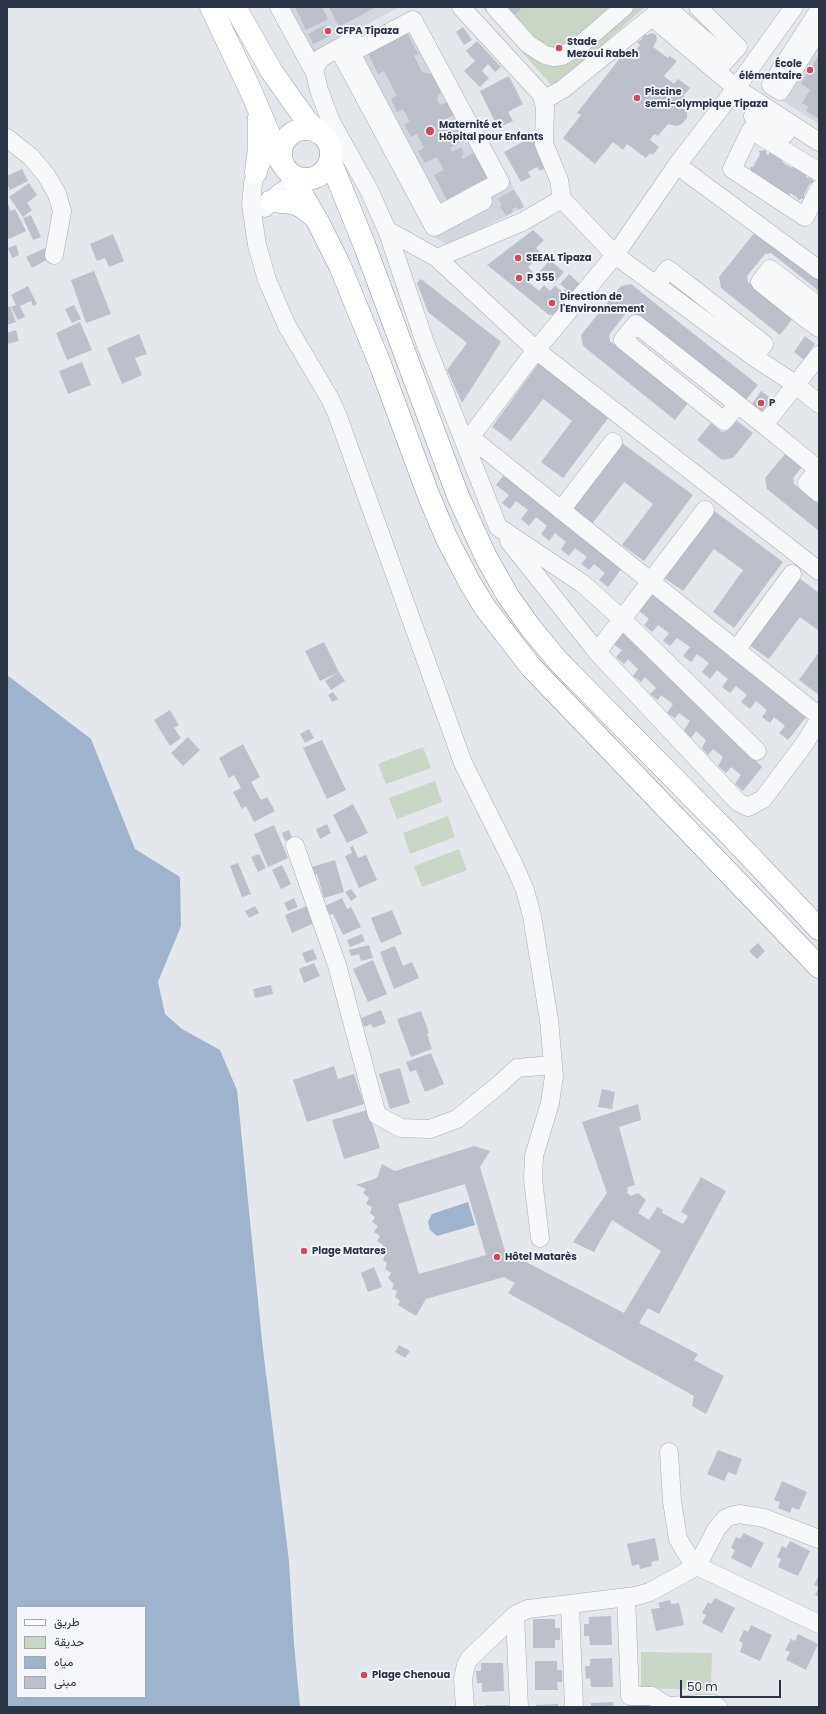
<!DOCTYPE html>
<html>
<head>
<meta charset="utf-8">
<style>
  body { margin:0 }
  #map { position:relative; width:826px; height:1714px; overflow:hidden; background:#e4e7ec; font-family:Poppins,Vazirmatn,sans-serif }
  canvas { display:block }
  .frame { position:absolute; inset:0; border:8px solid #2b3445; pointer-events:none }
  .legend { position:absolute; left:16px; top:1606px; width:130px; height:92px; box-sizing:border-box; background:#f4f6f9; border:1px solid #a4a8b1; margin:0; padding:5px 7px; list-style:none; font-size:12px; color:#2b3445 }
  .legend li { display:flex; align-items:center; gap:8px; height:20px }
  .legend b { width:20px; border:1px solid #a4a8b1 }
  .scale { position:absolute; left:680px; top:1680px; width:101px; height:18px; box-sizing:border-box; border:2px solid #2b3445; border-top:0; padding-left:5px; font-size:12px; line-height:14px; white-space:nowrap; color:#2b3445; -webkit-text-stroke:3px #f4f6f9; paint-order:stroke }
</style>
</head>
<body>
<div id="map">
<canvas width="826" height="1714"></canvas>
<div class="frame"></div>
<ul class="legend">
<li><b style="height:5px;background:#fff"></b>طريق</li>
<li><b style="height:11px;background:#c9d6c5"></b>حديقة</li>
<li><b style="height:11px;background:#9fb4cc"></b>مياه</li>
<li><b style="height:11px;background:#bbc0ca"></b>مبنى</li>
</ul>
<div class="scale">50 m</div>
</div>
<script>
const g = document.querySelector('canvas').getContext('2d');
g.lineJoin = 'round';
function fillPath(path, color) {
  g.fillStyle = color;
  g.fill(path, 'evenodd');
}
function shape(rows) {
  const path = new Path2D();
  for (const r of rows) {
    if (r.length === 3) {
      path.moveTo(r[0] + r[2], r[1]);
      path.arc(r[0], r[1], r[2], 0, 2 * Math.PI);
      continue;
    }
    path.moveTo(r[0], r[1]);
    for (let i = 2; i < r.length; i += 2) path.lineTo(r[i], r[i + 1]);
  }
  return path;
}
function trace(path, color, width, dash) {
  g.strokeStyle = color;
  g.lineWidth = width;
  g.lineCap = dash ? 'butt' : 'round';
  g.setLineDash(dash || []);
  g.stroke(path);
}
function label(font, color, halo, rows, align = 'center') {
  g.font = font + ' Poppins,sans-serif';
  g.lineWidth = 3.5;
  g.setLineDash([]);
  g.textBaseline = 'middle';
  g.strokeStyle = halo;
  g.fillStyle = color;
  for (const [text, x, y, turn = 0] of rows) {
    g.save();
    g.translate(x, y);
    g.rotate((+turn || 0) * Math.PI / 180);
    g.textAlign = isNaN(turn) ? turn : align;
    if (halo) g.strokeText(text, 0, 0);
    g.fillText(text, 0, 0);
    g.restore();
  }
}
fillPath(shape([
  [287,7,399,7,313,54],
  [419,12,524,207,449,245,434,237,337,55],
  [819,40,819,124,781,100]
]), '#d2d6de');
fillPath(shape([
  [482,7,645,7,554,88],
  [423,747,431,768,386,784,378,764],
  [435,781,442,802,397,819,389,798],
  [448,816,455,837,410,854,403,833],
  [459,849,467,870,422,887,414,866],
  [641,1652,712,1653,711,1690,641,1688]
]), '#c9d6c5');
fillPath(shape([
  [7,675,91,739,135,849,180,877,181,926,158,982,165,1014,182,1029,220,1050,237,1090,262,1341,289,1561,294,1644,300,1707,7,1707],
  [17,1607,145,1607,145,1697,17,1697],
  [468,1202,475,1225,437,1236,430,1230,428,1222,432,1214]
]), '#9fb4cc');
fillPath(shape([
  [295,7,322,7,328,19,306,30],
  [329,7,376,7,339,27],
  [507,7,523,7,514,15],
  [325,25,330,36,313,44,308,34],
  [463,27,472,40,464,45,456,32],
  [407,33,418,54,414,56,422,72,433,75,441,91,437,99,440,105,447,102,454,115,445,119,452,132,458,129,464,140,450,148,452,152,461,147,464,154,461,156,463,159,475,152,490,180,448,202,434,175,444,170,437,157,425,163,418,151,424,148,417,134,411,137,404,124,410,122,403,109,397,112,391,99,397,96,384,71,378,74,368,53],
  [652,33,656,35,657,40,653,47,668,58,670,56,677,61,664,76,674,84,678,79,690,88,683,96,687,99,683,104,687,111,687,118,682,124,677,126,668,124,658,136,654,134,650,140,659,147,653,155,650,153,646,158,627,144,623,150,613,142,595,164,563,138,581,115,577,113,628,48,634,52,640,45,637,42,642,39,644,34,647,35],
  [477,41,501,67,495,72,488,64,482,71,489,78,480,87,464,71,475,61,466,51],
  [819,55,819,119,806,111,809,107,802,103,810,90,801,83],
  [509,76,523,104,508,112,513,121,498,128,480,91],
  [535,135,552,165,540,171,537,167,528,172,531,177,521,182,504,152],
  [766,150,766,154,768,155,770,152,784,159,782,162,792,168,793,165,808,172,806,177,808,178,812,176,814,183,810,183,804,195,805,198,798,200,797,197,790,193,789,195,761,180,763,178,755,173,752,174,750,167,753,167,760,154,759,151],
  [22,169,28,181,10,190,7,184,7,176],
  [29,183,37,195,27,203,32,210,23,217,9,197],
  [506,194,511,196,513,200,519,197,524,207,518,210,517,207,514,208,512,210,513,212,506,216,500,206,506,203,504,199],
  [7,202,11,211,15,209,26,231,9,239,7,234],
  [31,215,41,237,33,240,23,218],
  [759,227,819,264,819,291,771,253,765,254,747,276,748,282,793,318,780,335,721,288,719,277],
  [533,230,544,240,536,248,542,254,528,267,533,272,526,280,539,291,544,285,550,291,555,286,563,292,565,289,574,297,560,314,549,315,487,265],
  [113,234,124,261,109,267,105,258,97,261,90,244],
  [16,245,19,255,12,258,8,248],
  [45,248,50,258,32,268,26,257],
  [550,260,564,272,555,282,549,276,543,282,536,276],
  [94,271,111,314,86,323,71,280],
  [569,274,583,287,575,296,560,284],
  [421,279,501,342,462,403,447,370,467,343,428,312,417,283],
  [631,284,758,385,745,401,632,312,626,313,609,335,610,341,688,403,675,420,583,346,581,335,621,286],
  [28,286,37,304,33,306,31,301,20,306,25,317,18,320,11,307,16,305,11,295],
  [74,305,81,319,72,323,65,309],
  [10,306,16,322,7,325,7,307],
  [80,322,92,350,67,360,56,333],
  [16,330,19,341,7,344,7,333],
  [139,334,147,354,135,358,142,375,122,384,107,348],
  [805,336,815,344,804,360,794,352],
  [541,360,612,413,563,478,541,462,572,421,543,399,511,441,492,427],
  [82,362,91,385,68,394,59,371],
  [761,391,772,399,760,414,750,407],
  [736,420,753,433,733,458,722,460,697,440,711,423,722,432,727,431],
  [622,443,693,495,644,561,622,545,653,504,624,482,592,524,573,510],
  [786,453,802,467,793,478,794,484,819,504,819,531,767,489,765,478],
  [507,471,625,564,608,587,599,580,605,573,594,564,589,570,581,564,587,557,575,548,569,556,561,549,566,542,555,533,549,541,541,534,547,526,536,517,529,526,521,519,528,510,516,501,510,509,502,503,509,495,496,485],
  [713,510,783,562,734,628,713,612,743,570,714,549,683,591,663,577],
  [799,578,819,593,819,631,800,617,769,659,749,645],
  [650,593,807,716,788,740,779,733,785,726,774,717,770,723,762,717,767,710,756,701,750,709,741,702,747,695,736,686,730,693,722,687,728,679,717,670,710,679,702,672,709,663,697,654,691,662,683,656,690,647,677,638,670,646,663,641,669,633,658,625,652,632,644,625,649,619,637,609],
  [622,626,762,767,743,791,735,784,741,775,731,767,726,773,718,766,723,757,713,749,708,755,702,748,706,740,696,731,691,738,684,730,690,721,679,713,675,718,667,713,673,704,661,695,658,700,650,694,656,688,645,677,641,682,633,676,638,669,628,659,624,664,616,657,622,650,610,642],
  [324,642,339,672,320,681,305,651],
  [819,652,819,695,799,680],
  [339,672,345,681,331,690,325,681],
  [333,692,338,699,332,702,328,695],
  [170,710,179,725,174,728,181,738,170,746,154,720],
  [309,729,314,738,305,743,300,734],
  [188,737,200,750,183,766,171,753],
  [322,740,346,790,327,799,303,748],
  [243,744,260,777,251,782,261,800,267,797,275,811,254,822,246,806,242,809,233,792,241,788,234,775,229,778,219,758],
  [353,804,368,833,347,843,333,815],
  [327,824,331,833,320,839,316,829],
  [274,825,288,858,268,867,254,834],
  [289,830,292,838,285,841,282,833],
  [353,846,358,858,366,855,377,880,359,888,345,856,352,853,350,847],
  [259,854,266,868,258,872,251,857],
  [335,860,344,892,324,898,317,874,315,875,312,867],
  [238,863,251,894,242,897,230,866],
  [282,865,291,884,281,889,272,870],
  [351,889,357,897,351,901,345,892],
  [294,898,298,907,288,911,284,903],
  [342,898,347,909,351,907,361,927,343,935,333,914,330,915,325,906],
  [255,906,259,913,249,918,245,911],
  [307,906,314,923,292,933,285,915],
  [392,910,402,934,381,943,371,918],
  [362,934,365,941,350,947,347,940],
  [758,943,765,951,757,959,749,951],
  [369,945,373,958,361,961,359,954,351,956,349,950],
  [395,946,403,966,412,962,419,978,394,989,380,952],
  [313,949,317,959,306,963,302,953],
  [373,960,387,994,368,1002,353,969],
  [314,963,320,976,304,983,299,969],
  [271,985,273,994,255,998,253,989],
  [381,1010,386,1023,373,1028,371,1024,364,1027,361,1018],
  [421,1011,429,1033,427,1034,432,1049,411,1057,397,1019],
  [431,1053,444,1084,425,1092,416,1070,410,1072,406,1062],
  [334,1066,338,1079,354,1074,364,1104,307,1122,293,1080],
  [400,1068,410,1103,390,1109,379,1074],
  [602,1089,615,1092,612,1109,598,1107],
  [638,1104,641,1120,619,1127,635,1185,628,1187,627,1193,631,1196,638,1193,646,1200,638,1213,649,1220,657,1207,663,1210,662,1213,683,1224,688,1216,681,1212,701,1177,726,1191,659,1314,648,1308,639,1323,698,1354,694,1360,724,1376,706,1414,692,1406,694,1396,508,1293,515,1283,504,1277,426,1299,416,1316,398,1305,400,1301,395,1297,397,1291,392,1289,394,1284,388,1278,391,1273,385,1269,387,1263,383,1260,385,1254,380,1251,383,1245,377,1241,380,1236,374,1232,378,1226,372,1222,375,1217,370,1213,372,1207,366,1204,369,1198,363,1193,366,1189,356,1185,377,1178,382,1164,395,1171,474,1146,490,1151,480,1167,505,1251,624,1313,661,1251,612,1220,594,1252,573,1242,607,1193,582,1122],
  [465,1184,486,1255,419,1274,398,1204],
  [368,1110,380,1148,344,1159,332,1120],
  [374,1267,382,1287,368,1292,361,1273],
  [399,1345,410,1351,405,1358,395,1352],
  [718,1450,742,1459,736,1475,728,1472,724,1481,707,1474],
  [782,1481,807,1492,799,1510,792,1507,790,1513,778,1508,780,1502,774,1500],
  [744,1533,764,1543,751,1568,731,1558,735,1550,731,1548,736,1537,740,1539],
  [655,1538,659,1560,651,1562,652,1566,640,1569,639,1564,632,1566,627,1544],
  [790,1541,810,1551,798,1576,778,1567,781,1559,777,1557,782,1546,786,1548],
  [819,1575,819,1597,815,1595,819,1587,814,1585],
  [715,1598,735,1608,722,1633,702,1623,706,1615,702,1613,708,1602,711,1604],
  [670,1600,671,1604,679,1603,684,1625,656,1631,651,1609,660,1608,658,1603],
  [611,1616,612,1645,590,1645,589,1636,584,1636,584,1624,589,1624,589,1617],
  [533,1619,555,1619,555,1628,560,1628,560,1640,555,1640,555,1648,533,1648],
  [751,1625,772,1635,760,1661,740,1652,743,1643,739,1641,744,1630,748,1632],
  [798,1634,818,1644,806,1670,786,1660,790,1652,785,1650,791,1639,795,1641],
  [612,1658,613,1687,591,1687,590,1678,586,1679,585,1666,590,1666,590,1659],
  [535,1661,557,1661,557,1670,562,1670,562,1682,557,1682,558,1690,535,1690],
  [481,1663,503,1663,504,1691,482,1692,482,1683,477,1683,476,1671,481,1671],
  [627,1701,650,1701,650,1707,628,1707],
  [613,1702,614,1707,591,1707,591,1703],
  [558,1704,558,1707,536,1707,536,1705],
  [486,1705,508,1705,508,1707,486,1707]
]), '#bbc0ca');
trace(shape([
  [506,194,514,208]
]), '#bfc3cb', 18, [18, 9]);
const minor = shape([
  [279,7,315,73,319,90,331,122,369,190,387,230,437,258,536,350,615,255,677,165,736,88,794,7],
  [461,7,542,95,545,108,544,144,559,180,562,199],
  [495,7,528,44,545,55,554,57,562,56,579,46,624,7],
  [666,7,727,59],
  [698,7,738,47,716,71],
  [819,10,771,85,780,91,819,29],
  [652,17,736,88,819,142],
  [351,53,437,216,479,193,500,182,413,20,343,57,434,227,483,201,479,193],
  [315,73,315,67,321,58,353,40],
  [544,100,563,89,664,7],
  [758,103,753,116,785,134],
  [7,138,31,157,46,175,57,194,62,211,54,255],
  [263,160,256,172,253,183,251,205,257,245,267,280,287,326,329,397,337,414,463,763,514,865,525,890,532,916,549,1020,554,1076,550,1103,534,1156,533,1179,540,1238],
  [677,165,819,270],
  [819,172,751,130,732,169,805,217,819,189],
  [265,208,278,194,287,188,307,180],
  [387,230,424,340,498,527,583,584,622,619,757,751],
  [437,258,522,222,562,199,615,255,754,357,795,384,819,404],
  [656,285,668,269,764,344,754,357],
  [805,318,816,304,770,269,760,282,805,318,819,328],
  [737,405,724,421,623,340,636,324,764,425,819,470],
  [764,425,819,355],
  [470,437,819,716],
  [465,444,536,350,819,571],
  [818,469,807,483,819,493],
  [561,510,613,442],
  [509,541,597,652,738,802,748,807,763,799,805,743,819,720],
  [736,650,792,574],
  [597,652,705,510],
  [295,846,337,965,377,1115,401,1128,430,1129,457,1119,501,1083,517,1068,553,1065],
  [669,1452,672,1501,678,1539,690,1559,697,1566,819,1624],
  [626,1597,630,1696,652,1696,669,1707],
  [570,1604,574,1707],
  [515,1615,519,1707],
  [669,1706,698,1704,713,1704,718,1707],
  [465,1707,463,1679,466,1665,469,1659,515,1615,528,1609,636,1596,650,1592,697,1566,717,1528,726,1518,731,1516,739,1514,764,1518,819,1539]
]);
const major = shape([
  [211,7,250,89,281,162],
  [235,7,272,72,306,120,317,132],
  [256,172,259,148,259,118]
]);
const highway = shape([
  [306,154,25],
  [330,160,364,244,458,496,486,557,508,596,530,627,559,662,727,832,819,929],
  [291,175,318,222,340,266,380,364,428,494,447,539,470,583,486,609,531,667,819,967],
  [271,201,293,203,302,207,315,217]
]);
trace(minor, '#a9aeb7', 19);
trace(major, '#a3abb8', 23);
trace(highway, '#8b94a3', 23);
trace(minor, '#f7f8fa', 18);
trace(major, '#fff', 22);
trace(highway, '#fff', 22);
for (const [x, y, r, color] of [
  [328,31,4,"#d1495b"],
  [559,48,4,"#d1495b"],
  [810,70,4,"#d1495b"],
  [637,98,4,"#d1495b"],
  [430,131,5,"#d1495b"],
  [518,258,4,"#d1495b"],
  [519,278,4,"#d1495b"],
  [552,303,4,"#d1495b"],
  [761,403,4,"#d1495b"],
  [304,1251,4,"#d1495b"],
  [497,1257,4,"#d1495b"],
  [364,1675,4,"#d1495b"]
]) {
  const dot = new Path2D();
  dot.arc(x, y, r, 0, 2 * Math.PI);
  g.fillStyle = color;
  g.fill(dot);
  trace(dot, '#f4f6f9', 1.5);
}
label('bold 10px', '#2b3445', '#f4f6f9', [
  ["CFPA Tipaza",336,31],
  ["Stade",567,42],
  ["Mezoui Rabeh",567,54],
  ["École",802,64,"right"],
  ["élémentaire",802,76,"right"],
  ["Piscine",645,92],
  ["semi-olympique Tipaza",645,104],
  ["Maternité et",439,125],
  ["Hôpital pour Enfants",439,137],
  ["SEEAL Tipaza",526,258],
  ["P 355",527,278],
  ["Direction de",560,297],
  ["l'Environnement",560,309],
  ["P",769,403],
  ["Plage Matares",312,1251],
  ["Hôtel Matarès",505,1257],
  ["Plage Chenoua",372,1675]
], 'left');
</script>
</body>
</html>
